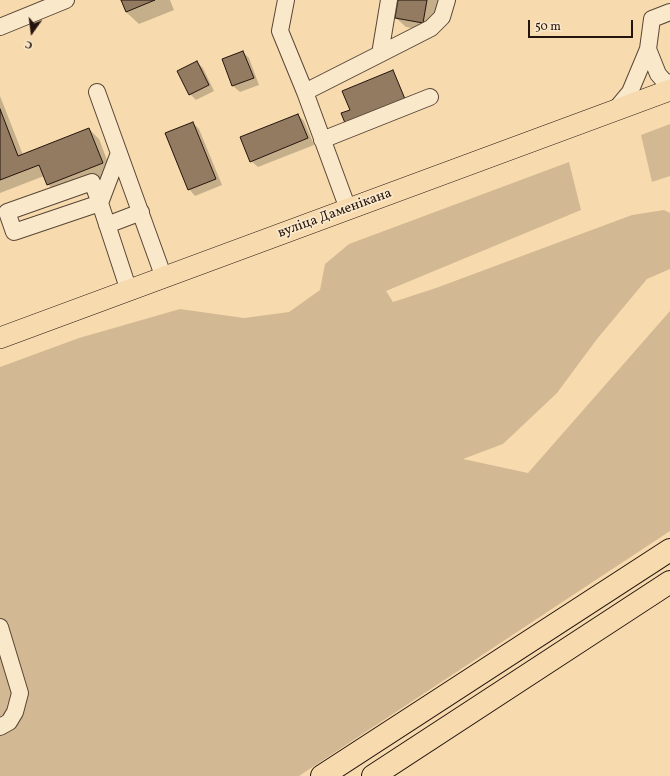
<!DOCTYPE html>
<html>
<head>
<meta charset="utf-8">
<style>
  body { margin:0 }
  #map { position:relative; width:670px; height:776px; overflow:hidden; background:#f7dbae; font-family:Vollkorn,serif }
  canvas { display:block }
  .north { position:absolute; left:12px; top:12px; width:40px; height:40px; -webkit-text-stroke:3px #fae8ca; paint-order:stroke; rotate:194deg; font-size:11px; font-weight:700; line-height:16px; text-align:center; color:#24140e }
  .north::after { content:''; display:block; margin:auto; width:14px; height:18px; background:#24140e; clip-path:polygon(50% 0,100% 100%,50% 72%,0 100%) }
  .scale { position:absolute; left:528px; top:20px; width:105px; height:18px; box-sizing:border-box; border:2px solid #24140e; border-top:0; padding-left:5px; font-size:12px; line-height:14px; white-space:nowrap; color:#24140e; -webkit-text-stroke:3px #fae8ca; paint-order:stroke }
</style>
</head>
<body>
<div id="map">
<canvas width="670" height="776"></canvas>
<div class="north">С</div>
<div class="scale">50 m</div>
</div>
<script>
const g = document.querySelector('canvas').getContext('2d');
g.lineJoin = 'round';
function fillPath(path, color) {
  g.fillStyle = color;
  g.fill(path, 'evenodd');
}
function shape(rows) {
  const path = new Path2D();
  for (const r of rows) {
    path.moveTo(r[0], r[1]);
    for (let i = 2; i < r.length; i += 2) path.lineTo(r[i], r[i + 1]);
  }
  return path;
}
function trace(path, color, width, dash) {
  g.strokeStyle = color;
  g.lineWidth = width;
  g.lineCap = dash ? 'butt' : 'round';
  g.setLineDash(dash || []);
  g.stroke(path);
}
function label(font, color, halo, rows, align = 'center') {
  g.font = font + ' Vollkorn,serif';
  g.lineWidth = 3.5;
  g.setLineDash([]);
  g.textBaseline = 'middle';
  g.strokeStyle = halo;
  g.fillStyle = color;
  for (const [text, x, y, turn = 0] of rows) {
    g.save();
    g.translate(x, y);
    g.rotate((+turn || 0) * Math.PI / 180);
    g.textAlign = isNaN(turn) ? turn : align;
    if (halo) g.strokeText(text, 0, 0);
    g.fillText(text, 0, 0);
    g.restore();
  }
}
fillPath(shape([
  [670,124,670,176,652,182,641,135],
  [569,162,581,210,386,291,393,302,436,288,632,215,664,210,670,213,670,269,647,279,597,339,557,393,503,444,463,459,528,473,670,311,670,531,299,776,0,776,0,367,79,338,180,309,244,318,289,312,320,290,325,264,349,244]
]), '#d3b993');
fillPath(shape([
  [122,0,170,0,174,10,139,24,126,12],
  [399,0,438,0,433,32,406,27,396,18],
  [243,52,249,58,259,85,240,92,233,86,223,59],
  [197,62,203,68,214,91,196,100,190,94],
  [392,71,407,102,351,110],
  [0,96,23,155,89,129,99,139,112,173,57,194,48,184,44,176,0,193],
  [298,115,304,121,314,145,258,167,251,161],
  [193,123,199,129,222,185,195,196,189,189]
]), '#0003');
const building = shape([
  [121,0,155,0,126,12,121,0],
  [398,0,427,0,423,23,395,18,398,0],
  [243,51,254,78,232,86,222,59,243,51],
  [197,61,209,85,189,95,177,71,197,61],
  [393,70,405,99,345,123,341,113,350,110,342,91,393,70],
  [0,109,18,156,89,128,103,163,47,185,39,165,0,180,0,109],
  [298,114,308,138,250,162,240,137,298,114],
  [193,122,216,179,188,190,165,133,193,122]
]);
fillPath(building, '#927b61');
trace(building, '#24140e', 1);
const minor = shape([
  [286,0,280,31,305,92],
  [670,12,652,19,648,49,658,74,664,81,670,83],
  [0,27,66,0],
  [380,54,431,28,442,17,447,0],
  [97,92,164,278],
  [615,110,630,92,648,49],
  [322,140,430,97],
  [100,203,92,182,7,212,14,232,100,203,129,291],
  [100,203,119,153],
  [348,209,305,92,380,54,389,0],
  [107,225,141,212],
  [0,627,20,693,15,712,9,722,0,727]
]);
const major = shape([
  [0,338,670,90]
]);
const highway = shape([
  [322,776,670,550],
  [373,776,670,582]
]);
trace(minor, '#594636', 18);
trace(major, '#24140e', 22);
trace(highway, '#24140e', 24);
trace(minor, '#fae8ca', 16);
trace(major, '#f7dbae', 21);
trace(highway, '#f7dbae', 22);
label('14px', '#24140e', '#fae8ca', [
  ["вуліца Даменікана",335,214,-20]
]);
</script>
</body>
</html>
